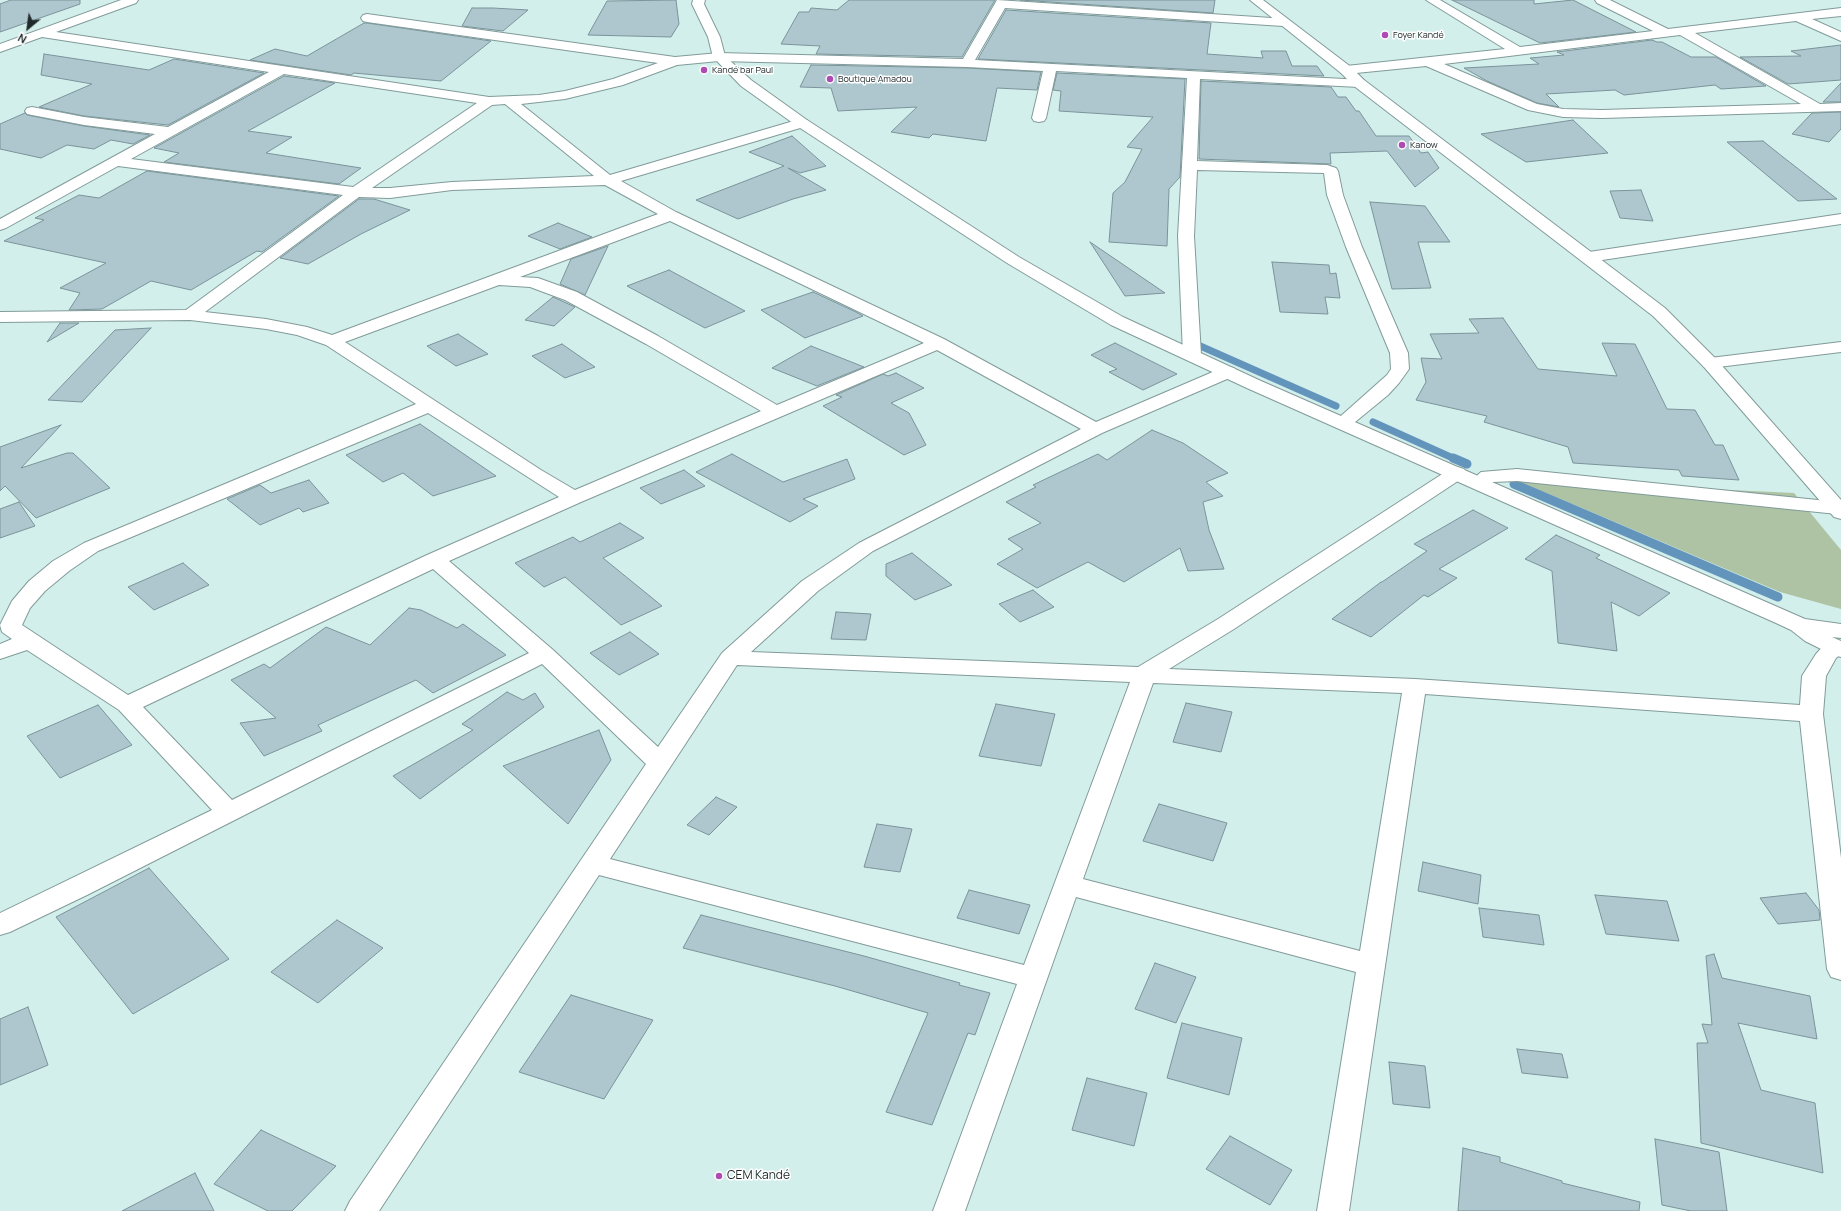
<!DOCTYPE html>
<html>
<head>
<meta charset="utf-8">
<style>
  body { margin:0 }
  #map { position:relative; width:1841px; height:1211px; overflow:hidden; background:#d3efec; font-family:Manrope,sans-serif }
  canvas { display:block }
  .north { position:absolute; left:8px; top:8px; width:40px; height:40px; -webkit-text-stroke:3px #fff; paint-order:stroke; rotate:209deg; font-size:11px; font-weight:700; line-height:16px; text-align:center; color:#202a2a }
  .north::after { content:''; display:block; margin:auto; width:14px; height:18px; background:#202a2a; clip-path:polygon(50% 0,100% 100%,50% 72%,0 100%) }
</style>
</head>
<body>
<div id="map">
<canvas width="1841" height="1211"></canvas>
<div class="north">N</div>
</div>
<script>
const g = document.querySelector('canvas').getContext('2d');
g.lineJoin = 'round';
function fillPath(path, color) {
  g.fillStyle = color;
  g.fill(path, 'evenodd');
}
function shape(rows) {
  const path = new Path2D();
  for (const r of rows) {
    path.moveTo(r[0], r[1]);
    for (let i = 2; i < r.length; i += 2) path.lineTo(r[i], r[i + 1]);
  }
  return path;
}
function trace(path, color, width, dash) {
  g.strokeStyle = color;
  g.lineWidth = width;
  g.lineCap = dash ? 'butt' : 'round';
  g.setLineDash(dash || []);
  g.stroke(path);
}
function label(font, color, halo, rows, align = 'center') {
  g.font = font + ' Manrope,sans-serif';
  g.lineWidth = 3;
  g.setLineDash([]);
  g.textBaseline = 'middle';
  g.strokeStyle = halo;
  g.fillStyle = color;
  for (const [text, x, y, turn = 0] of rows) {
    g.save();
    g.translate(x, y);
    g.rotate((+turn || 0) * Math.PI / 180);
    g.textAlign = isNaN(turn) ? turn : align;
    if (halo) g.strokeText(text, 0, 0);
    g.fillText(text, 0, 0);
    g.restore();
  }
}
fillPath(shape([
  [1516,480,1794,493,1841,550,1841,609,1780,592]
]), '#aec3a4');
trace(shape([
  [1198,345,1336,406],
  [1373,422,1455,459]
]), '#6394bc', 7);
trace(shape([
  [1453,458,1467,464],
  [1514,484,1778,597]
]), '#6394bc', 9);
const building = shape([
  [11,0,80,0,80,4,0,32,0,4,11,0],
  [676,0,679,24,671,37,588,35,607,1,676,0],
  [849,0,995,0,962,57,816,54,820,46,781,44,799,12,809,12,811,8,837,10,849,0],
  [1020,0,1215,0,1213,13,1020,0],
  [1452,0,1534,0,1534,4,1573,0,1636,32,1540,43,1452,0],
  [472,8,493,8,528,10,503,31,462,26,472,8],
  [1006,10,1211,23,1207,54,1263,58,1261,51,1286,51,1292,66,1317,66,1324,76,978,59,1006,10],
  [364,23,367,23,491,41,441,81,354,73,351,75,250,60,275,49,307,56,364,23],
  [1652,40,1657,42,1662,42,1691,57,1716,57,1766,86,1721,89,1715,85,1624,95,1615,90,1546,94,1559,107,1537,103,1487,81,1464,68,1539,64,1530,58,1564,55,1557,52,1652,40],
  [1841,45,1841,80,1788,84,1740,57,1801,56,1791,51,1841,45],
  [44,54,149,70,174,59,264,73,168,125,84,116,39,107,92,84,41,75,44,54],
  [811,65,967,68,1041,72,1037,90,997,88,986,141,933,134,929,138,891,132,917,107,838,111,831,88,800,87,811,65],
  [1057,73,1185,79,1180,177,1169,189,1167,246,1109,242,1113,193,1125,182,1142,149,1127,147,1153,117,1059,111,1061,91,1053,90,1057,73],
  [284,76,335,83,248,131,292,137,266,153,361,168,339,184,164,162,179,153,154,148,284,76],
  [1201,81,1331,87,1338,97,1346,97,1356,111,1359,111,1376,136,1409,136,1421,153,1428,152,1439,168,1415,187,1387,151,1330,153,1331,164,1199,159,1201,81],
  [1841,83,1841,102,1823,102,1841,83],
  [1841,112,1841,129,1829,142,1792,134,1812,113,1841,112],
  [25,113,27,115,84,126,150,135,133,144,111,140,94,149,67,145,41,158,0,149,0,124,25,113],
  [1573,120,1608,153,1526,162,1481,134,1573,120],
  [792,136,826,166,800,173,788,168,826,190,793,199,738,219,696,200,784,166,749,152,792,136],
  [1763,141,1783,157,1837,199,1798,201,1727,142,1763,141],
  [147,171,339,196,262,252,257,251,191,290,151,281,102,309,69,310,80,293,60,288,106,263,4,241,44,220,35,218,79,195,99,198,147,171],
  [1641,190,1653,221,1620,218,1610,191,1641,190],
  [359,199,374,199,410,210,361,234,308,264,280,258,359,199],
  [1370,202,1425,206,1450,242,1418,242,1431,288,1392,289,1370,202],
  [558,223,592,237,560,249,528,236,558,223],
  [1090,242,1165,293,1125,296,1090,242],
  [608,246,585,295,560,284,571,259,608,246],
  [1272,262,1329,265,1330,274,1336,273,1340,298,1325,297,1328,314,1280,312,1272,262],
  [669,270,745,311,705,328,627,286,669,270],
  [813,292,856,312,863,316,805,338,761,310,813,292],
  [553,297,575,307,554,326,525,320,553,297],
  [1503,318,1538,369,1617,376,1602,343,1635,344,1667,409,1695,410,1715,445,1723,445,1739,480,1682,476,1679,470,1573,463,1568,447,1484,422,1487,416,1416,400,1426,382,1421,358,1442,359,1430,334,1479,333,1469,319,1503,318],
  [60,323,79,323,47,342,60,323],
  [151,328,82,402,48,400,115,330,151,328],
  [458,334,488,354,456,366,427,346,458,334],
  [1115,343,1177,374,1143,390,1109,372,1117,369,1091,355,1115,343],
  [562,344,595,367,565,378,532,356,562,344],
  [811,346,864,367,817,386,772,368,811,346],
  [896,373,924,388,891,403,909,413,926,445,904,455,823,406,842,397,836,395,883,374,888,376,896,373],
  [420,424,496,476,433,496,403,473,383,482,346,455,420,424],
  [61,425,21,468,67,453,73,453,110,488,36,518,5,486,0,491,0,447,61,425],
  [1152,430,1183,443,1228,473,1206,482,1223,496,1203,502,1209,530,1224,569,1188,571,1180,548,1124,582,1088,562,1037,588,997,564,1023,549,1008,539,1041,523,1006,502,1036,487,1033,485,1098,454,1107,460,1152,430],
  [732,454,783,482,847,459,855,479,803,499,818,506,790,522,696,472,732,454],
  [684,470,705,486,661,504,640,488,684,470],
  [309,480,329,503,303,512,299,508,260,525,227,499,260,485,271,493,309,480],
  [19,502,35,526,0,538,0,509,19,502],
  [1473,510,1508,528,1439,569,1457,578,1428,597,1424,595,1371,637,1332,619,1381,582,1382,582,1427,551,1414,544,1473,510],
  [620,523,644,538,603,558,662,606,621,625,565,577,544,587,515,563,573,537,580,542,620,523],
  [1556,535,1600,555,1596,558,1670,593,1639,616,1611,602,1617,651,1558,643,1552,571,1525,559,1556,535],
  [912,553,952,585,915,600,886,576,886,564,912,553],
  [183,563,209,585,154,610,128,587,183,563],
  [1033,590,1054,607,1020,622,999,604,1033,590],
  [409,608,421,610,457,628,463,624,506,655,433,693,416,680,318,725,322,731,264,756,240,723,276,718,231,680,264,664,270,668,326,627,370,645,409,608],
  [836,612,871,614,866,640,831,639,836,612],
  [630,632,659,654,619,675,590,653,630,632],
  [507,692,523,700,535,693,544,707,420,799,393,776,473,730,462,724,507,692],
  [1186,703,1232,712,1221,752,1173,742,1186,703],
  [996,704,1055,714,1041,766,979,756,996,704],
  [98,705,132,745,60,778,27,736,98,705],
  [599,730,611,760,568,824,503,766,599,730],
  [716,797,737,807,709,835,687,825,716,797],
  [1159,804,1227,823,1213,861,1143,841,1159,804],
  [877,824,912,829,900,872,864,867,877,824],
  [1423,862,1481,875,1478,904,1418,891,1423,862],
  [149,868,229,959,133,1014,56,917,149,868],
  [969,890,1030,905,1019,934,957,918,969,890],
  [1806,893,1819,910,1820,920,1778,924,1760,898,1806,893],
  [1595,895,1667,901,1679,941,1606,934,1595,895],
  [1479,908,1539,915,1544,945,1483,937,1479,908],
  [701,915,864,956,960,983,959,985,990,993,975,1035,968,1033,932,1125,886,1112,928,1013,835,986,683,948,701,915],
  [337,920,383,948,318,1003,271,972,337,920],
  [1714,954,1722,978,1810,996,1817,1039,1738,1023,1761,1090,1815,1103,1823,1173,1701,1143,1697,1043,1708,1043,1702,1024,1712,1025,1706,956,1714,954],
  [1155,963,1196,977,1176,1023,1135,1009,1155,963],
  [571,995,653,1020,604,1099,519,1072,571,995],
  [28,1007,48,1065,0,1085,0,1019,28,1007],
  [1182,1023,1242,1038,1229,1095,1167,1078,1182,1023],
  [1517,1049,1562,1054,1568,1078,1522,1073,1517,1049],
  [1389,1062,1425,1066,1430,1108,1393,1104,1389,1062],
  [1087,1078,1147,1093,1134,1146,1072,1130,1087,1078],
  [261,1130,336,1166,292,1211,268,1211,214,1184,261,1130],
  [1230,1136,1292,1170,1270,1205,1206,1169,1230,1136],
  [1655,1139,1719,1152,1727,1211,1691,1211,1662,1205,1655,1139],
  [1463,1148,1500,1157,1500,1162,1562,1181,1562,1183,1640,1202,1639,1211,1458,1211,1463,1148],
  [195,1173,214,1211,122,1211,195,1173]
]);
fillPath(building, '#aec7cf');
trace(building, '#7b939a', 1);
const street = shape([
  [121,0,138,0,136,3,56,32,489,97,539,95,565,91,613,79,658,63,367,22,363,21,361,18,363,15,367,14,675,57,719,53,963,59,997,0,1287,19,1289,22,1287,25,1283,26,1005,8,975,60,1364,80,1366,83,1364,86,1359,87,1200,79,1197,161,1327,165,1336,168,1338,171,1343,195,1362,247,1408,353,1409,369,1399,383,1388,395,1349,427,1342,429,1335,427,1333,423,1387,375,1391,369,1390,353,1346,247,1327,195,1324,173,1197,170,1194,236,1201,355,1198,359,1192,360,1186,359,1183,355,1178,236,1187,78,1056,71,1046,118,1044,121,1039,122,1034,121,1032,118,1043,71,967,67,719,61,677,65,623,85,565,99,521,104,610,175,797,120,807,120,809,123,807,126,621,181,676,212,944,339,1096,422,1222,368,1228,367,1234,368,1237,372,1234,376,1102,433,873,551,818,591,751,652,1138,667,1218,619,1450,469,1457,467,1464,469,1467,473,1464,477,1234,629,1169,669,1415,679,1800,705,1802,676,1816,654,1826,643,1834,641,1841,643,1841,654,1836,658,1826,676,1823,714,1841,858,1841,980,1831,977,1827,969,1800,721,1425,694,1349,1211,1317,1211,1356,972,1076,897,965,1211,933,1211,1017,984,599,875,379,1211,345,1211,350,1201,646,764,542,664,87,895,10,932,0,935,0,913,212,810,119,710,27,650,0,659,0,644,12,639,2,632,0,625,12,601,29,581,53,561,84,543,416,404,326,345,297,335,266,329,190,320,0,322,0,312,186,310,343,195,118,166,6,228,0,230,0,219,155,134,84,125,32,115,27,114,25,111,27,108,32,107,84,117,168,127,269,72,42,37,0,52,0,44,121,0],
  [284,74,477,103,353,187,131,159,284,74],
  [505,104,594,176,452,182,390,188,372,188,492,105,505,104],
  [605,185,658,214,332,335,307,327,266,319,205,312,359,197,390,198,452,190,605,185],
  [670,221,924,343,777,405,658,336,577,292,538,278,520,277,670,221],
  [499,285,530,287,565,300,646,344,761,411,575,490,541,470,345,342,499,285],
  [937,350,1081,429,859,543,802,581,722,653,658,747,552,649,449,561,581,502,937,350],
  [428,413,559,497,427,555,128,695,22,625,30,608,45,591,69,571,98,551,428,413],
  [433,569,529,653,232,800,143,707,433,569],
  [737,665,1130,682,1024,965,610,859,737,665],
  [1153,683,1402,693,1360,951,1083,879,1153,683],
  [1426,0,1440,0,1520,47,1653,31,1597,3,1595,0,1610,0,1668,29,1841,8,1841,16,1812,19,1841,32,1841,41,1796,21,1695,33,1820,104,1841,103,1841,111,1602,118,1563,117,1528,110,1426,66,1346,74,1341,73,1339,70,1341,67,1346,66,1505,49,1426,0],
  [1680,35,1801,104,1602,110,1563,109,1537,104,1444,64,1680,35],
  [1841,214,1841,224,1589,262,1583,260,1581,257,1583,254,1589,252,1841,214],
  [1841,342,1841,352,1710,368,1704,367,1701,363,1704,359,1710,358,1841,342],
  [1517,469,1837,502,1841,503,1841,513,1837,514,1517,481,1493,482,1486,487,1479,489,1472,487,1469,483,1481,472,1517,469]
]);
const secondary = shape([
  [693,0,705,0,704,4,720,37,725,56,751,80,807,120,1019,257,1123,317,1261,381,1805,619,1841,624,1841,638,1832,637,1841,641,1841,657,1833,655,1805,641,1791,630,1776,623,1249,389,1111,325,1007,263,797,126,741,86,713,57,708,37,692,4,693,0],
  [1250,0,1263,0,1351,67,1364,80,1665,308,1716,359,1841,500,1841,519,1834,517,1704,367,1653,316,1354,86,1341,73,1250,0]
]);
trace(street, '#819b99', 2);
trace(secondary, '#819b99', 2);
fillPath(street, '#fff');
fillPath(secondary, '#fff');
for (const [x, y, r, color] of [
  [1385,35,4,"#ad4bb2"],
  [704,70,4,"#ad4bb2"],
  [830,79,4,"#ad4bb2"],
  [1402,145,4,"#ad4bb2"],
  [719,1176,4,"#ad4bb2"]
]) {
  const dot = new Path2D();
  dot.arc(x, y, r, 0, 2 * Math.PI);
  g.fillStyle = color;
  g.fill(dot);
  trace(dot, '#fff', 1.5);
}
label('9px', '#202a2a', '#fff', [
  ["Foyer Kandé",1393,35],
  ["Kandé bar Paul",712,70],
  ["Boutique Amadou",838,79],
  ["Kanow",1410,145]
], 'left');
label('12px', '#202a2a', '#fff', [
  ["CEM Kandé",727,1176]
], 'left');
</script>
</body>
</html>
